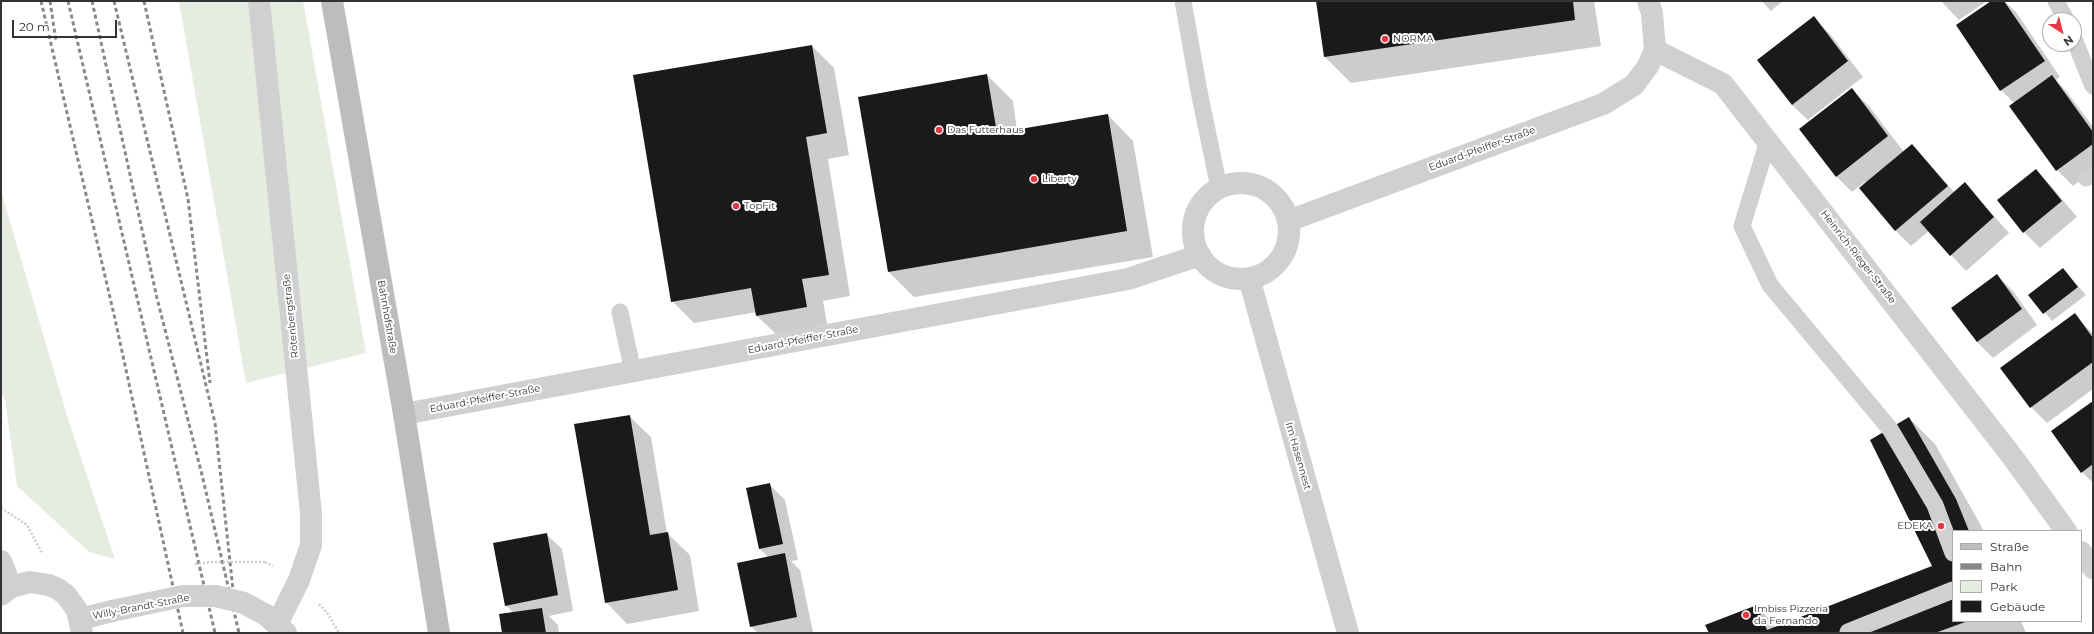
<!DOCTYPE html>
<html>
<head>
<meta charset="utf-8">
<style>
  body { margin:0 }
  #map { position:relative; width:2094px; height:634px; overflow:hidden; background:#fff; font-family:Montserrat,sans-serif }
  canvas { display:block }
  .frame { position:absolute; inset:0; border:2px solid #333; pointer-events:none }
  .legend { position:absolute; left:1952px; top:530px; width:130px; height:92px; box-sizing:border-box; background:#fff; border:1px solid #adadad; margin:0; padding:5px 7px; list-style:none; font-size:12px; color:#333 }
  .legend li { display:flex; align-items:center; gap:8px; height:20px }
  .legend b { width:20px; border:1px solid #adadad }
  .north { position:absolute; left:2042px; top:12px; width:40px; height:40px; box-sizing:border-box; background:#fff; border:1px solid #adadad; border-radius:50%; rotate:144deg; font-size:11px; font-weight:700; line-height:16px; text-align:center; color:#333 }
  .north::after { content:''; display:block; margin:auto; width:14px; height:18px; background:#e63946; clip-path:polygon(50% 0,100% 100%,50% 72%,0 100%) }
  .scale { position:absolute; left:12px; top:20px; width:105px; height:18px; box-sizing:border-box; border:2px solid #333; border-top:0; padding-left:5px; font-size:12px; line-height:14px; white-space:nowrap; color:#333; -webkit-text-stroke:3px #fff; paint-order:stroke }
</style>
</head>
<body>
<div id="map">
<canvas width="2094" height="634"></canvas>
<div class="frame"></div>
<ul class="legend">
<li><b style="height:5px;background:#bdbdbd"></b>Straße</li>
<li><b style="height:5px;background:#888"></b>Bahn</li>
<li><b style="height:11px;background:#e6ecdf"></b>Park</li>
<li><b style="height:11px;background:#1a1a1a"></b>Gebäude</li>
</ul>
<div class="north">N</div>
<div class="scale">20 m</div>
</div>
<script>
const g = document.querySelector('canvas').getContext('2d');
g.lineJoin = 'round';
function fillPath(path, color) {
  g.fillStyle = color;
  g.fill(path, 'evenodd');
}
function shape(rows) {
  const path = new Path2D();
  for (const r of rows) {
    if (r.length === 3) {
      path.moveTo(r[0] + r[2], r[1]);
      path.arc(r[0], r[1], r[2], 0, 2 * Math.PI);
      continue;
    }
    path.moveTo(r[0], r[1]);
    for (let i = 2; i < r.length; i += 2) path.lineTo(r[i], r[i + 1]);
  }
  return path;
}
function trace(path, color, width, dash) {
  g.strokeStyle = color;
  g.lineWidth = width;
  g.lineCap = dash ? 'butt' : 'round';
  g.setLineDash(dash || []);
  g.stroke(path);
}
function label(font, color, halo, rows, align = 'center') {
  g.font = font + ' Montserrat,sans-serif';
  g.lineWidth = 4;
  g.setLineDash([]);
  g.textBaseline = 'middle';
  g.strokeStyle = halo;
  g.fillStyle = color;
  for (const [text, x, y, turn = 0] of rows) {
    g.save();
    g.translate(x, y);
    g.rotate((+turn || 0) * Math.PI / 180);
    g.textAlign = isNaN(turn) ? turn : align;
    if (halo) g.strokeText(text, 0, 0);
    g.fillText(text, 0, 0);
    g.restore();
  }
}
fillPath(shape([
  [179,1,250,1,270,4,270,1,303,1,366,353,246,383],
  [1,191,68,419,115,559,89,552,17,486,5,400,1,393]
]), '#e6ecdf');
fillPath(shape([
  [1317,1,1594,1,1601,46,1351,83,1325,57],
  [1762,1,1783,1,1771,11],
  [1941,1,1987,1,1959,20],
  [1993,1,2004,1,2016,12,2060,77,2056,80,2067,92,2093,127,2093,171,2073,186,2057,170,2014,103,2001,90],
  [1814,18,1830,34,1863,77,1808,120,1792,105,1758,60],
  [812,46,834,68,849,155,828,159,850,296,823,301,828,329,779,337,757,316,757,312,694,323,672,301],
  [987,75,1013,101,1017,130,1108,115,1133,141,1153,257,914,297,888,271],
  [1852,90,1868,105,1904,152,1912,145,1955,193,1965,184,2009,233,1966,271,1929,231,1911,246,1895,230,1865,182,1852,192,1836,176],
  [2036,170,2051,186,2077,217,2040,248,2024,232,1998,200],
  [2063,269,2086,295,2052,321,2030,295],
  [1997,276,2013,291,2037,325,1993,358,1977,342,1953,308],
  [2074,314,2093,334,2093,389,2047,423,2031,407,2002,368],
  [2093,402,2093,483,2082,472],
  [629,416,651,437,667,533,690,555,699,611,627,624,606,602],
  [1909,418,1935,444,1984,531,1953,531,1953,621,2021,621,2026,633,1710,633,1757,606,1772,622,1775,628,1933,566],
  [769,484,785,500,798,560,791,561,800,570,813,632,758,633,751,626,768,557,760,549],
  [546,534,562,549,573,611,549,616,558,625,559,633,503,633,513,613,506,605]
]), '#0003');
fillPath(shape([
  [1316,1,1573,1,1575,20,1324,57],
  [1991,1,2004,1,2045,61,2000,91,1956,25],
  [1814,16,1848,61,1792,105,1757,60],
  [812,45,827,133,806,137,829,275,802,279,807,307,756,316,751,288,671,302,633,75],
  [987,74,997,133,1108,114,1127,231,888,272,858,97],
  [2052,75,2093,132,2093,144,2056,171,2009,106],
  [1852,88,1888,136,1836,177,1799,129],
  [1912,144,1948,186,1895,231,1859,188],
  [2036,169,2062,201,2023,233,1997,200],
  [1965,182,1994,217,1950,256,1920,222],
  [2063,268,2078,287,2043,314,2028,295],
  [1997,274,2022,309,1977,342,1951,308],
  [2075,313,2093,338,2093,362,2030,408,2000,368],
  [2093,401,2093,464,2081,473,2051,431],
  [630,415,650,535,668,532,678,590,605,603,574,424],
  [1909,417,1956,499,1969,531,1953,531,1953,621,1968,621,1935,633,1709,633,1705,625,1757,605,1767,630,1932,566,1870,440],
  [770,483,783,544,759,549,746,488],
  [547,533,558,595,505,606,493,543],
  [785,553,797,617,750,627,737,563],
  [542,608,546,633,502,633,499,614]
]), '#1a1a1a');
trace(shape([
  [1,508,27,525,42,553],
  [265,562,273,566],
  [319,604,328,614,339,633]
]), '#cdcdcd', 2.5, [2, 2]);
trace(shape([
  [1183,1,1199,91,1219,188],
  [2056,1,2066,20],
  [2074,39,2093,86],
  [1768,141,1742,226,1770,285,1890,429,1935,505,1953,553],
  [2086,178,2093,175],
  [620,312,633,372],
  [1848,632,1953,590]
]), '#d0d0d0', 17);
trace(shape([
  [259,1,311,514,311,545,299,580,277,624],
  [1648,1,1652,13,1655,50],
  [1655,50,1723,84,2014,459,2066,531],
  [1241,231,48],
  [1288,221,1603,104,1634,85,1648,66,1655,50],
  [1249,278,1348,633],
  [404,414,1128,279,1200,255],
  [2081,552,2093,568]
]), '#d0d0d0', 22);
trace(shape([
  [1,561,11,587],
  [1,595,11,587,30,582,49,585,58,589,66,595,77,610,82,633],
  [266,615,286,633],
  [81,619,112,611]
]), '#d0d0d0', 22);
trace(shape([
  [332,1,404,414,439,633]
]), '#bdbdbd', 22);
trace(shape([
  [41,1,115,319,183,633],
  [50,1,56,41],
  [68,1,215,633],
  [92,1,157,298,203,479,239,633],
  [114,1,215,423,233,590],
  [144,1,188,199,210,383]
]), '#888', 3, [4, 3]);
trace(shape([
  [195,564,212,562,265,562]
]), '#cdcdcd', 2.5, [2, 2]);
trace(shape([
  [112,611,183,596,216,596,244,603,266,615]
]), '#d0d0d0', 22);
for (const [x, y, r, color] of [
  [1385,39,4,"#e63946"],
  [939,130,4,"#e63946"],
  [1034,179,4,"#e63946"],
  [736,206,4,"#e63946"],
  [1941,526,4,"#e63946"],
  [1746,615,4,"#e63946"]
]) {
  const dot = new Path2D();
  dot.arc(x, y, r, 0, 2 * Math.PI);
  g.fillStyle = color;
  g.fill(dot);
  trace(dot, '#fff', 1.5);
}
label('10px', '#333', '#fff', [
  ["NORMA",1393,39],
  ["Das Futterhaus",947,130],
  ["Liberty",1042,179],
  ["TopFit",744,206],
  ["EDEKA",1933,526,"right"],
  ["Imbiss Pizzeria",1754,609],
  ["da Fernando",1754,621]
], 'left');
label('10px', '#333', '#fff', [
  ["Eduard-Pfeiffer-Straße",1482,149,-20],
  ["Heinrich-Rieger-Straße",1858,257,52],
  ["Rötenbergstraße",291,316,-96],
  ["Bahnhofstraße",387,317,80],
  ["Eduard-Pfeiffer-Straße",803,340,-11],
  ["Eduard-Pfeiffer-Straße",485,399,-11],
  ["Im Hasennest",1298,456,74],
  ["Willy-Brandt-Straße",141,607,-11]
]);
</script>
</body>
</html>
